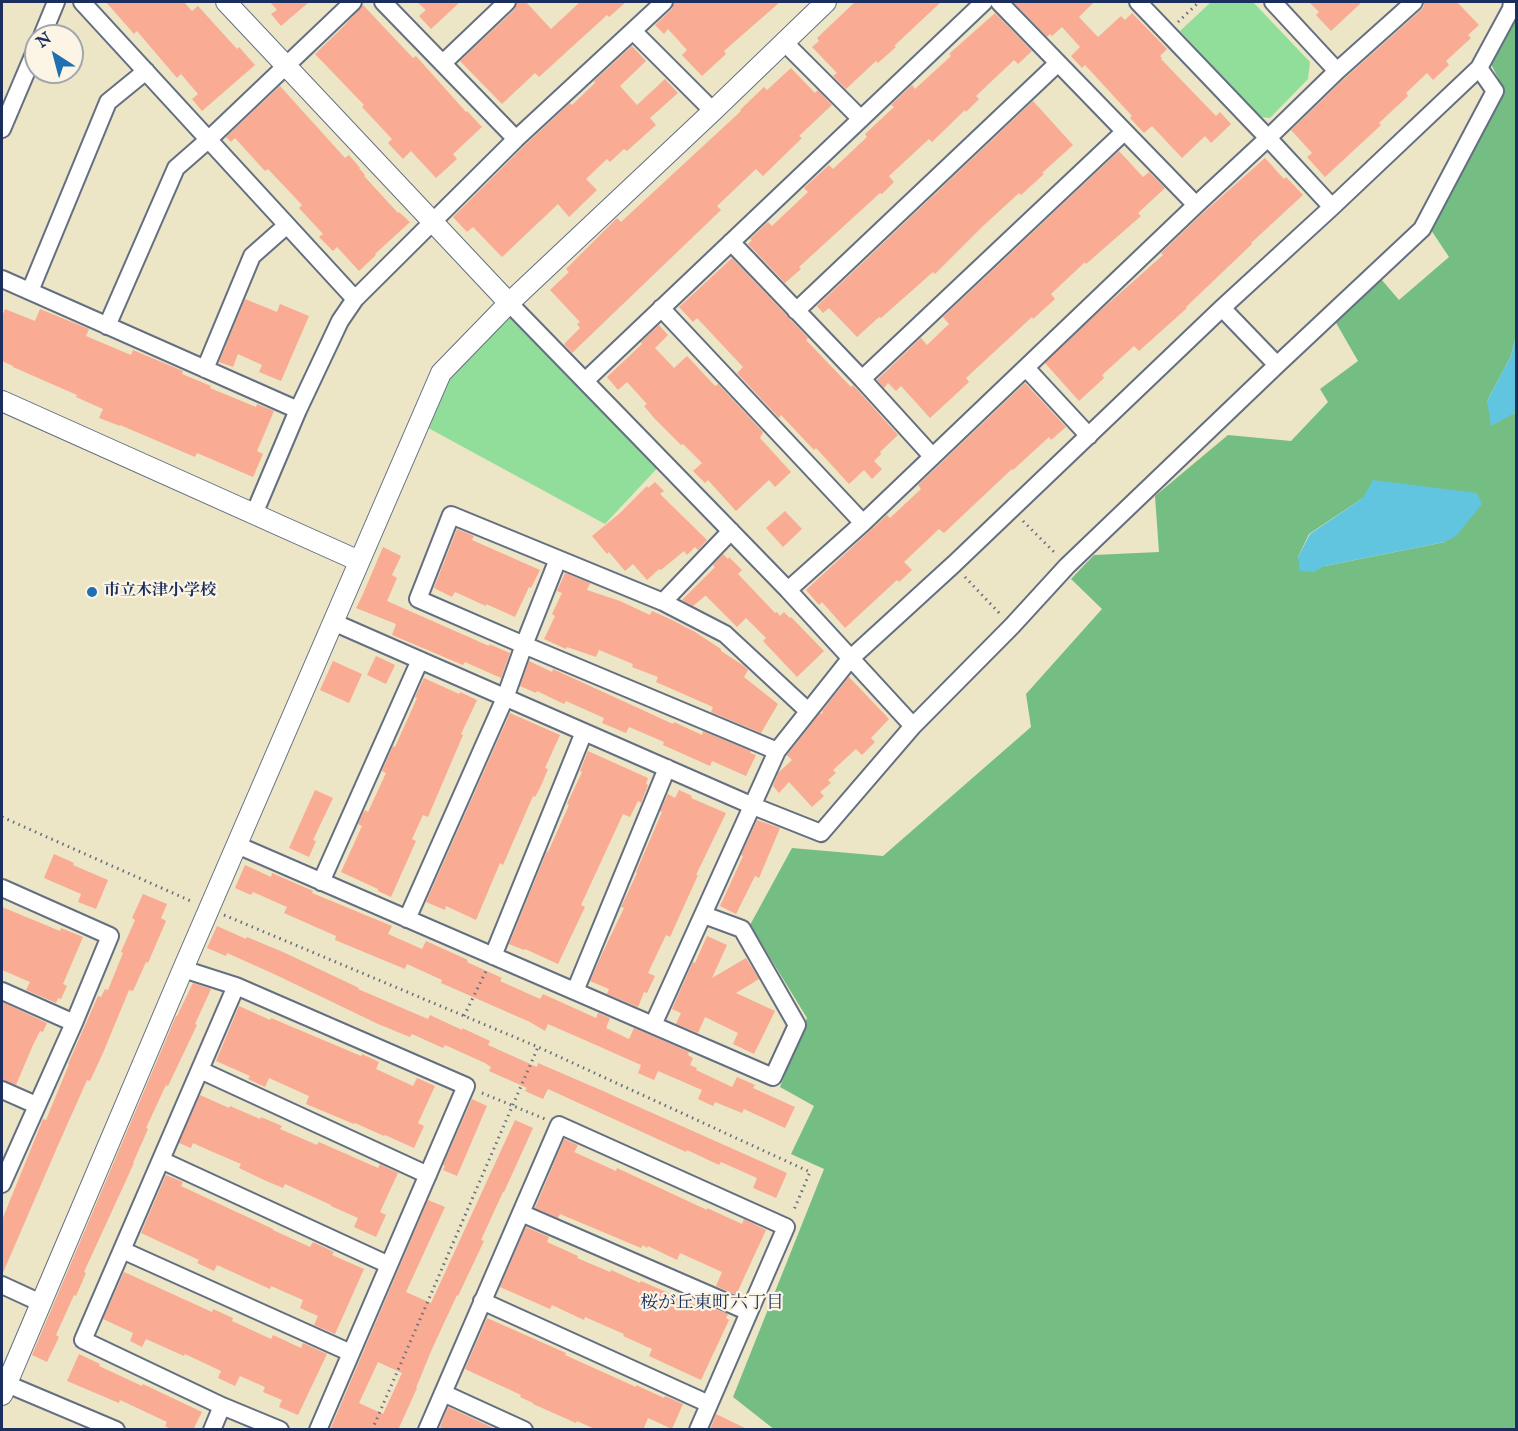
<!DOCTYPE html>
<html>
<head>
<meta charset="utf-8">
<style>
  body { margin:0 }
  #map { position:relative; width:1518px; height:1431px; overflow:hidden; background:#ece5c6; font-family:"IM FELL English",serif }
  canvas { display:block }
  .frame { position:absolute; inset:0; border:3px solid #1b2f5e; pointer-events:none }
  .north { position:absolute; left:24px; top:24px; width:60px; height:60px; box-sizing:border-box; background:#fcf5e5; border:2px solid #a2a6af; border-radius:50%; rotate:324deg; font-size:16px; font-weight:700; line-height:24px; text-align:center; color:#1b2f5e }
  .north::after { content:''; display:block; margin:auto; width:21px; height:27px; background:#1f6fb2; clip-path:polygon(50% 0,100% 100%,50% 72%,0 100%) }
</style>
</head>
<body>
<div id="map">
<canvas width="1518" height="1431"></canvas>
<div class="frame"></div>
<div class="north">N</div>
</div>
<script>
const g = document.querySelector('canvas').getContext('2d');
g.lineJoin = 'round';
function fillPath(path, color) {
  g.fillStyle = color;
  g.fill(path, 'evenodd');
}
function shape(rows) {
  const path = new Path2D();
  for (const r of rows) {
    path.moveTo(r[0], r[1]);
    for (let i = 2; i < r.length; i += 2) path.lineTo(r[i], r[i + 1]);
  }
  return path;
}
function trace(path, color, width, dash) {
  g.strokeStyle = color;
  g.lineWidth = width;
  g.lineCap = dash ? 'butt' : 'round';
  g.setLineDash(dash || []);
  g.stroke(path);
}
function label(font, color, halo, rows, align = 'center') {
  g.font = font + ' "IM FELL English","Noto Serif JP",serif';
  g.lineWidth = 4.5;
  g.setLineDash([]);
  g.textBaseline = 'middle';
  g.strokeStyle = halo;
  g.fillStyle = color;
  for (const [text, x, y, turn = 0] of rows) {
    g.save();
    g.translate(x, y);
    g.rotate((+turn || 0) * Math.PI / 180);
    g.textAlign = isNaN(turn) ? turn : align;
    if (halo) g.strokeText(text, 0, 0);
    g.fillText(text, 0, 0);
    g.restore();
  }
}
fillPath(shape([
  [1211,2,1253,2,1310,62,1308,79,1270,118,1258,117,1180,31],
  [509,303,663,462,605,524,419,423,441,373]
]), '#91de9b');
fillPath(shape([
  [1516,15,1516,336,1511,356,1487,401,1513,414,1516,411,1516,1429,775,1430,733,1397,824,1169,791,1154,814,1106,780,1087,807,1018,750,925,792,848,883,856,1031,727,1026,694,1102,609,1071,579,1094,555,1159,552,1155,496,1228,435,1291,441,1328,402,1320,389,1358,361,1335,321,1381,279,1399,300,1449,257,1431,230,1505,92,1491,64],
  [1363,498,1445,542,1325,566,1298,557,1309,534]
]), '#74bd83');
fillPath(shape([
  [1516,336,1516,411,1513,414,1491,426,1487,401,1511,356],
  [1373,480,1477,493,1482,504,1456,536,1445,542,1325,566,1313,572,1300,571,1298,557,1310,534,1363,498]
]), '#62c5e0');
fillPath(shape([
  [106,2,184,2,192,11,198,6,237,49,239,47,255,65,202,111,192,99,198,94,181,74,177,78,137,31,134,34],
  [270,2,309,2,281,26,271,14,277,10],
  [417,2,460,2,431,29,419,16,426,10],
  [517,2,526,2,551,29,580,2,626,2,609,17,607,15,539,77,535,73,502,104,460,61,514,10],
  [674,2,780,2,724,51,726,54,702,76,682,55,687,50,668,29,664,34,655,25,672,9],
  [855,2,941,2,894,46,896,47,878,63,876,61,846,89,833,76,837,73,812,47,819,41,817,38],
  [1013,2,1094,2,1079,17,1098,37,1121,16,1125,20,1132,13,1167,49,1160,56,1162,58,1161,59,1216,116,1220,112,1231,124,1211,143,1205,136,1182,158,1152,126,1144,133,1130,118,1132,116,1085,65,1082,68,1071,56,1080,47,1062,27,1052,36,1050,34,1047,37],
  [1309,2,1362,2,1331,31,1316,15,1319,12],
  [1424,2,1457,2,1479,25,1468,35,1471,38,1446,61,1449,65,1433,80,1427,73,1406,93,1408,96,1379,123,1381,125,1325,177,1307,157,1312,153,1291,130,1344,79,1421,10,1424,6],
  [363,5,413,58,416,56,466,112,467,111,482,127,453,154,457,159,436,178,411,151,403,159,388,143,392,139,362,107,364,105,315,54,341,29],
  [995,13,1032,51,1018,64,1014,60,976,96,979,99,966,112,965,110,932,142,929,139,889,176,894,182,882,194,880,193,799,267,801,269,785,283,748,244,752,240,750,239,768,222,772,226,808,192,804,188,829,165,833,169,867,137,865,134,894,107,891,105,912,85,915,89,951,56,949,54],
  [632,46,646,61,620,86,637,105,665,79,678,93,650,118,656,125,627,151,624,149,610,162,607,159,586,179,597,190,569,217,558,204,502,257,473,227,467,232,453,217,523,147,570,103,572,105,595,83,594,81],
  [791,68,815,93,818,90,832,105,799,136,802,138,763,176,756,169,717,206,721,210,572,353,564,344,580,328,577,324,580,322,550,290,569,272,566,269,617,218,621,222,741,111,740,110,764,87,767,90],
  [280,86,345,158,349,155,360,168,359,168,365,175,364,176,398,213,399,212,410,222,375,254,376,255,359,271,337,247,333,251,319,237,323,234,299,208,302,205,268,169,265,171,235,138,231,142,226,137],
  [1033,101,1073,145,1042,173,1044,174,1021,195,1019,193,983,226,935,274,933,272,881,318,879,317,857,337,829,308,823,313,817,306],
  [1119,151,1143,177,1149,172,1165,188,1138,213,1141,216,1086,264,1085,262,1051,294,1055,299,1033,319,1032,317,966,378,969,382,930,418,901,386,896,391,888,383,884,388,877,380,921,338,927,345,949,324,943,317],
  [1265,158,1284,179,1286,177,1303,195,1251,243,1252,244,1186,307,1187,308,1139,351,1134,346,1102,375,1104,378,1079,401,1045,363,1093,317,1163,255,1161,253,1203,213],
  [732,258,808,338,806,340,851,387,853,385,898,435,880,452,881,454,874,461,882,469,872,479,864,470,849,484,816,448,814,450,781,415,779,418,737,373,743,367,697,318,693,322,679,307],
  [245,299,277,312,280,304,309,316,281,381,259,372,262,365,238,354,233,367,219,362],
  [5,309,35,321,40,309,89,329,86,336,131,355,133,350,183,371,182,374,211,386,210,388,256,407,257,404,274,411,257,451,263,454,253,477,197,453,195,457,120,425,120,426,99,418,103,409,76,397,77,395,13,367,13,366,2,361,2,317],
  [659,325,668,335,655,348,674,368,687,356,715,386,718,384,763,432,760,438,791,472,775,487,769,480,736,511,708,480,705,483,693,471,702,463,683,444,681,445,655,419,644,406,647,404,627,382,618,390,607,377,642,344,641,342],
  [1025,383,1066,427,1051,440,1049,437,1013,470,1012,469,944,533,939,529,904,562,912,570,899,582,897,580,845,628,822,602,819,605,806,590,887,515,890,518,921,489,918,485],
  [655,482,664,491,660,494,707,540,698,550,695,547,687,555,684,551,661,570,659,569,647,580,633,564,625,571,609,552,607,554,592,536,619,514,647,486,648,488],
  [785,511,802,529,783,547,766,528],
  [457,529,474,536,472,540,540,570,531,588,529,587,515,617,486,604,486,606,455,592,452,597,434,588],
  [383,547,401,556,392,575,397,578,387,601,489,646,489,644,510,653,501,678,465,662,463,665,392,635,396,624,356,608,363,594],
  [723,554,728,559,729,557,742,570,738,574,775,613,777,612,780,616,784,612,790,618,791,617,824,651,797,677,763,641,766,638,746,618,737,627,706,596,705,596,693,606,682,600,715,567,713,565],
  [565,573,590,583,587,590,620,601,650,615,652,611,672,620,695,632,721,649,721,651,744,666,748,670,744,677,778,704,761,733,711,712,713,707,656,682,658,677,632,667,633,664,599,650,596,657,567,647,566,649,544,639,555,616,552,614,562,593,557,591],
  [376,656,395,665,386,684,367,675],
  [333,661,362,674,349,703,320,690],
  [529,661,552,672,553,669,673,724,674,722,702,735,703,731,751,751,750,753,756,755,746,776,712,761,710,766,663,745,664,742,629,727,626,733,602,723,604,718,566,701,564,704,537,691,536,693,520,686],
  [849,677,889,719,871,738,875,742,862,755,856,749,833,770,836,773,828,780,831,783,820,792,824,796,812,807,789,782,779,793,773,786,778,773,792,760,787,755,820,713,821,714,823,712,822,711],
  [424,678,459,694,460,692,477,700,461,734,463,735,428,817,423,815,412,839,416,841,391,897,378,891,378,889,341,872,362,826,358,824,362,815,365,810,368,812,386,773,382,771,393,746,395,747,417,698,415,697],
  [510,713,560,735,545,768,548,769,540,788,535,797,533,796,503,865,500,863,476,920,446,906,445,910,426,902],
  [588,751,648,778,646,784,648,785,641,803,638,801,630,817,623,814,581,905,585,907,558,964,525,949,524,950,509,944,547,851,548,852,569,805,567,804,582,772,580,771],
  [315,790,333,798,313,840,316,841,309,857,289,848],
  [679,790,692,796,691,798,726,813,696,875,698,875,670,937,666,935,648,973,655,976,647,993,644,992,638,1007,607,994,609,989,590,981,602,954,624,908,621,907,637,873,636,872,662,812,660,811,668,794,675,798],
  [757,820,780,828,759,878,755,876,736,914,720,906,743,856,741,855],
  [54,854,74,863,73,865,108,880,96,909,78,902,81,894,44,878],
  [245,865,271,877,272,873,313,891,312,893,392,926,388,934,422,949,426,941,468,960,467,962,502,978,500,981,540,999,543,994,596,1018,598,1013,610,1018,606,1028,629,1039,634,1028,689,1052,688,1055,693,1058,690,1065,697,1068,696,1070,732,1087,737,1077,755,1085,753,1088,795,1107,785,1128,744,1109,742,1113,715,1102,713,1106,698,1099,702,1090,658,1071,654,1080,638,1073,641,1065,605,1049,548,1024,545,1031,530,1022,441,983,442,980,407,964,405,969,335,940,336,936,284,913,287,907,253,892,251,895,235,888],
  [143,894,167,904,161,918,166,921,148,963,146,962,133,991,129,990,103,1053,90,1081,87,1080,59,1143,2,1275,2,1220,37,1134,43,1119,46,1120,69,1064,68,1064,98,996,101,997,105,989,108,990,123,953,121,952,135,920,132,918],
  [2,907,60,931,61,928,83,937,63,984,67,986,61,999,58,998,56,1003,26,990,30,982,2,970],
  [217,926,246,939,247,937,283,952,359,988,358,989,428,1019,430,1015,462,1030,462,1028,490,1041,488,1045,537,1067,538,1063,603,1091,787,1173,776,1198,753,1188,757,1178,721,1162,719,1165,687,1150,686,1152,548,1089,543,1099,525,1091,527,1088,489,1071,491,1067,485,1063,445,1045,443,1048,412,1034,410,1037,378,1024,274,974,227,953,226,956,207,948],
  [707,936,727,945,712,978,746,958,759,979,736,993,775,1011,754,1054,733,1044,738,1033,705,1017,698,1033,676,1024,681,1013,672,1009,693,962,695,963],
  [193,983,211,989,195,1024,197,1025,168,1086,166,1085,146,1128,148,1129,133,1163,134,1163,84,1272,86,1273,76,1296,74,1295,56,1335,59,1337,47,1362,32,1355,176,1016,177,1016],
  [2,1002,47,1023,43,1032,40,1031,33,1045,16,1085,2,1080],
  [239,1006,270,1020,271,1018,361,1056,362,1054,379,1062,376,1069,413,1086,417,1078,435,1086,418,1123,424,1126,414,1148,385,1135,384,1136,355,1123,354,1124,306,1104,309,1096,269,1078,265,1087,248,1079,250,1076,216,1061],
  [200,1095,229,1108,230,1106,260,1119,261,1117,282,1126,280,1129,317,1145,319,1142,378,1168,380,1164,398,1173,380,1212,386,1215,376,1237,354,1227,358,1218,331,1206,331,1205,285,1184,283,1188,264,1180,239,1168,241,1164,206,1149,193,1143,191,1148,179,1143],
  [472,1099,487,1106,457,1176,443,1170,445,1166,443,1165],
  [515,1120,533,1128,504,1192,503,1192,481,1240,484,1241,458,1296,457,1295,432,1349,416,1388,417,1388,398,1430,330,1430,428,1200,445,1207,406,1292,431,1303],
  [378,1362,402,1373,383,1414,359,1403],
  [564,1139,578,1145,574,1152,616,1171,617,1168,707,1210,707,1208,742,1224,744,1219,766,1230,736,1295,716,1286,722,1272,680,1253,677,1260,648,1246,647,1248,643,1245,641,1248,560,1214,558,1218,535,1208],
  [166,1175,183,1182,181,1186,273,1229,273,1230,310,1247,313,1242,334,1252,332,1255,364,1269,335,1334,314,1325,318,1316,300,1308,303,1300,271,1286,270,1289,217,1265,214,1271,197,1263,199,1260,141,1233],
  [526,1227,549,1237,547,1242,578,1256,577,1258,610,1272,611,1270,640,1283,641,1281,709,1311,711,1307,728,1314,726,1318,729,1320,701,1380,649,1356,652,1349,623,1336,624,1334,585,1317,584,1320,552,1305,550,1309,500,1287],
  [124,1272,212,1312,213,1309,233,1318,232,1321,271,1339,273,1335,301,1348,303,1343,327,1354,298,1415,279,1407,282,1400,263,1392,265,1387,240,1376,235,1386,218,1378,221,1371,185,1354,184,1356,146,1339,142,1347,130,1341,133,1333,103,1319],
  [487,1318,566,1353,565,1355,636,1387,636,1385,664,1398,665,1396,683,1404,672,1429,648,1418,643,1430,597,1430,577,1421,576,1423,533,1404,533,1403,520,1397,521,1395,465,1369],
  [79,1354,100,1364,99,1366,142,1386,143,1384,202,1412,193,1430,173,1430,165,1426,167,1422,120,1400,119,1403,67,1381],
  [448,1407,470,1417,497,1430,445,1430,440,1427],
  [716,1414,749,1430,710,1430]
]), '#faab93');
const minor = shape([
  [82,2,355,299],
  [383,2,516,139],
  [999,2,1196,205],
  [1138,2,1268,138,1332,207],
  [633,31,713,111],
  [42,36,56,2],
  [784,42,861,119],
  [443,63,507,2],
  [1337,71,1414,2],
  [2,129,36,49],
  [731,242,862,379,932,456],
  [2,279,298,410],
  [30,291,108,102,146,71],
  [509,303,788,590,863,523,1196,205,1268,138,1337,71,1273,2],
  [661,308,863,523],
  [1222,308,1277,365],
  [796,311,1058,63],
  [107,326,176,168,208,140,353,2],
  [1026,368,1089,436],
  [205,369,252,256,287,225],
  [862,379,1124,132],
  [585,381,984,2],
  [254,514,298,410,340,321,355,299,516,139,664,2],
  [788,590,913,726],
  [663,602,731,531],
  [333,622,753,806,821,833,913,726,1012,626,1067,566,1277,365,1422,229,1495,91,1479,68],
  [777,751,524,645,418,599,451,515,663,602,725,634,808,711],
  [237,845,773,1077,797,1025,742,929,704,915],
  [321,882,420,660],
  [2,888,110,936,74,1023,2,1184],
  [407,919,505,698,524,645,558,559],
  [493,956,584,732],
  [183,969,236,986,83,1340,222,1406,212,1430],
  [236,986,466,1086,318,1430],
  [2,991,74,1023],
  [575,991,667,768],
  [653,1025,777,751,850,659,954,564,1222,308,1332,207,1479,68,1511,9,1512,2],
  [200,1070,428,1175],
  [2,1090,36,1105],
  [161,1160,389,1265],
  [521,1213,749,1312],
  [122,1250,351,1353],
  [2,1285,41,1303],
  [482,1301,709,1404],
  [7,1384,116,1430],
  [443,1393,524,1430],
  [222,1406,280,1430],
  [427,1430,559,1125,786,1227,698,1430]
]);
const tertiary = shape([
  [226,2,509,303],
  [2,401,359,561],
  [2,1395,183,969,441,373,509,303,713,111,826,2]
]);
trace(minor, '#646f82', 20);
trace(tertiary, '#646f82', 22);
trace(shape([
  [1178,22,1199,2],
  [1023,521,1057,555],
  [965,577,1002,616],
  [2,817,193,902],
  [224,915,538,1047,810,1172,793,1212],
  [464,1016,487,969],
  [482,1093,545,1119],
  [372,1430,538,1047]
]), '#646f82', 3, [1.5, 4.5]);
trace(minor, '#fff', 16);
trace(tertiary, '#fff', 20);
for (const [x, y, r, color] of [
  [92,592,6,"#1f6fb2"]
]) {
  const dot = new Path2D();
  dot.arc(x, y, r, 0, 2 * Math.PI);
  g.fillStyle = color;
  g.fill(dot);
  trace(dot, '#fcf5e5', 2);
}
label('bold 16px', '#1b2f5e', '#fcf5e5', [
  ["市立木津小学校",104,592]
], 'left');
label('18px', '#1b2f5e', '#fcf5e5', [
  ["桜が丘東町六丁目",712,1304]
]);
</script>
</body>
</html>
